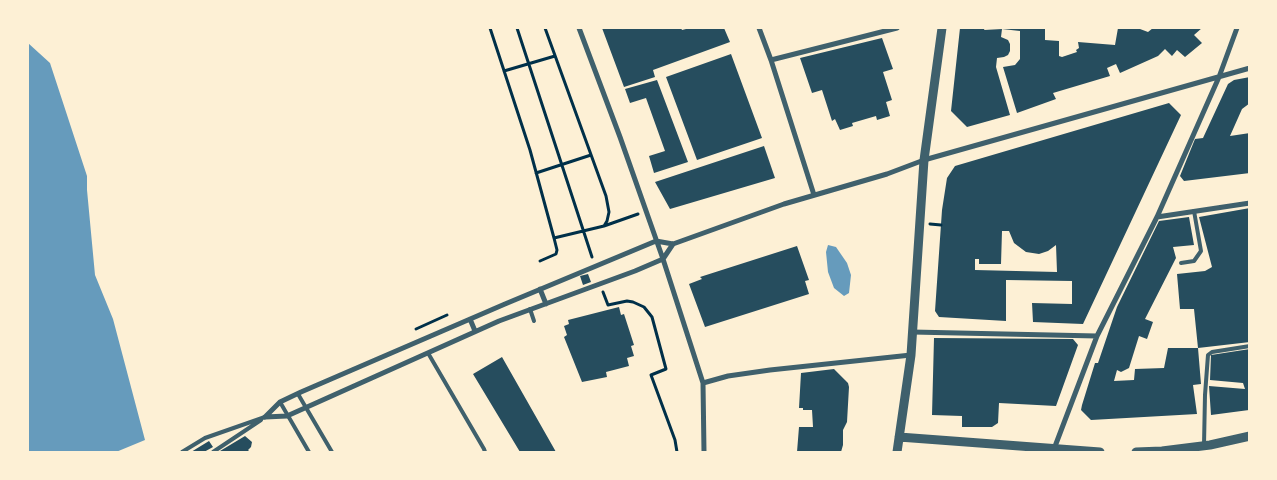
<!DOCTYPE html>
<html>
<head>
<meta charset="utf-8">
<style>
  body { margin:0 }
  #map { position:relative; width:1277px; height:480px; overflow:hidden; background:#fdf0d5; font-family:Signika,sans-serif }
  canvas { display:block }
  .frame { position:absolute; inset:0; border:29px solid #fdf0d5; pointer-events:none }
</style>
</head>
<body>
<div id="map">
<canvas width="1277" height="480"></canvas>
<div class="frame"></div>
</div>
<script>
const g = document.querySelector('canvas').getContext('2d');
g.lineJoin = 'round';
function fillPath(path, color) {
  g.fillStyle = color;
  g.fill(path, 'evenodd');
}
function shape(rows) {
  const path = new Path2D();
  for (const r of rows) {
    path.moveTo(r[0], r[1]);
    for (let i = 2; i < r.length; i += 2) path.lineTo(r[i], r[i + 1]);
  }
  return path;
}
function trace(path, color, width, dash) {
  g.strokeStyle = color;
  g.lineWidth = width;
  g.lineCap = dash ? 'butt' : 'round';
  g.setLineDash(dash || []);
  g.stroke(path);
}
fillPath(shape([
  [28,43,50,63,87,176,87,190,95,275,113,319,145,440,116,452,28,452],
  [828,245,836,247,847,263,851,275,849,293,844,296,834,288,828,272,826,252]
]), '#669bbc');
fillPath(shape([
  [602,28,681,28,682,30,690,28,724,28,730,42,653,70,655,77,624,87],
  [960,28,985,28,984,30,1002,29,1001,37,1008,40,1010,44,1010,51,1008,55,1004,57,997,58,996,67,1010,115,967,127,951,111],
  [1002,28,1045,28,1045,40,1059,41,1059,56,1062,57,1077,52,1076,50,1079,48,1078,42,1115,45,1118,28,1140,29,1148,32,1153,28,1202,28,1194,35,1202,43,1185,57,1177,50,1172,56,1165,49,1158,56,1120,73,1116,64,1107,68,1110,76,1053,93,1056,99,1017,113,1003,67,1015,65,1020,59,1020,31,1002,29],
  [882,38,893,69,883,72,892,100,886,102,890,116,877,120,876,116,852,123,853,126,840,130,835,119,832,121,822,90,812,93,800,58],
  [731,54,762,138,697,160,666,77],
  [1250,77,1250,103,1242,109,1230,136,1250,133,1250,173,1184,181,1180,176,1195,139,1203,138,1228,84,1234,80],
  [657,80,688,162,654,173,649,156,665,151,646,98,630,103,625,89],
  [1169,103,1181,115,1083,324,1033,322,1032,303,1072,304,1072,281,1006,280,1006,321,939,317,935,311,942,210,947,178,955,166],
  [1002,231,1009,231,1014,243,1026,252,1039,254,1048,251,1056,245,1057,272,975,270,975,259,979,259,979,264,1001,264],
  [764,146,775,178,670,209,655,182],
  [1250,208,1250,342,1198,348,1194,309,1180,309,1177,274,1205,271,1212,267,1199,217],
  [1189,217,1194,245,1173,247,1176,258,1145,319,1153,322,1147,339,1139,336,1129,368,1121,372,1117,370,1114,381,1134,380,1135,369,1164,368,1168,348,1198,348,1201,384,1193,385,1197,414,1091,420,1081,410,1082,405,1095,363,1098,363,1117,307,1159,221],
  [797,246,809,280,805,281,809,294,705,327,689,284,702,279,700,277],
  [588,274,591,282,583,285,580,276],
  [619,307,621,315,624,314,634,345,631,346,634,356,627,358,629,366,606,372,607,377,582,382,564,337,567,335,564,326,569,324,568,320],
  [934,338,1073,339,1078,345,1056,406,999,403,998,423,992,427,962,427,962,416,932,415],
  [1250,349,1249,410,1211,415,1209,386,1245,389,1243,383,1210,380,1211,355],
  [502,357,556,452,520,452,473,374],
  [834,369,848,383,849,387,847,422,843,430,843,445,841,452,797,452,799,427,813,427,812,410,803,410,803,408,799,408,801,373],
  [245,436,252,442,251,447,248,450,250,452,221,452,220,451],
  [209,441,213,447,204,452,191,452]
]), '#264d5e');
trace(shape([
  [490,28,530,150,554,238,604,226,607,221,609,212,606,196,545,28],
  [517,28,592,257],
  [504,71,555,56],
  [536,173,591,155],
  [930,224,941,225],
  [604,226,638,214],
  [540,261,556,254,557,250,554,238],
  [603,292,608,305,627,301,633,302,644,307,652,317,666,369,651,375,675,440,677,452],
  [416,329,447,315]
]), '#003049', 3);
trace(shape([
  [1181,263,1194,261,1201,251,1194,211],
  [530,309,534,321],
  [428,353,484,449,485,452],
  [298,394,332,452],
  [280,402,309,452],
  [1204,445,1205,395,1208,355,1212,352,1250,346],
  [182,452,205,438,265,417],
  [213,452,261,420]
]), '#3f606c', 4);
trace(shape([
  [579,28,620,137,663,259,703,383,704,452],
  [759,28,771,60,814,195],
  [771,60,897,28],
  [1157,217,1250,203],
  [673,244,784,204,887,174,924,160,1250,68],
  [540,289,546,304],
  [470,319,475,331],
  [912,332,1097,336],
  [703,383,728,376,770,370,911,355],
  [265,417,287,416,499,321,635,271,663,259,673,244],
  [265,417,280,402,301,392,505,304,656,241,673,244],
  [1054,449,1097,336,1157,217,1219,77,1237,28]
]), '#3f606c', 5);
trace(shape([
  [899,437,1100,452],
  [897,452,911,355,924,160,942,28],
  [1136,452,1162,451,1210,445,1250,436]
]), '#3f606c', 9);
</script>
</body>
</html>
